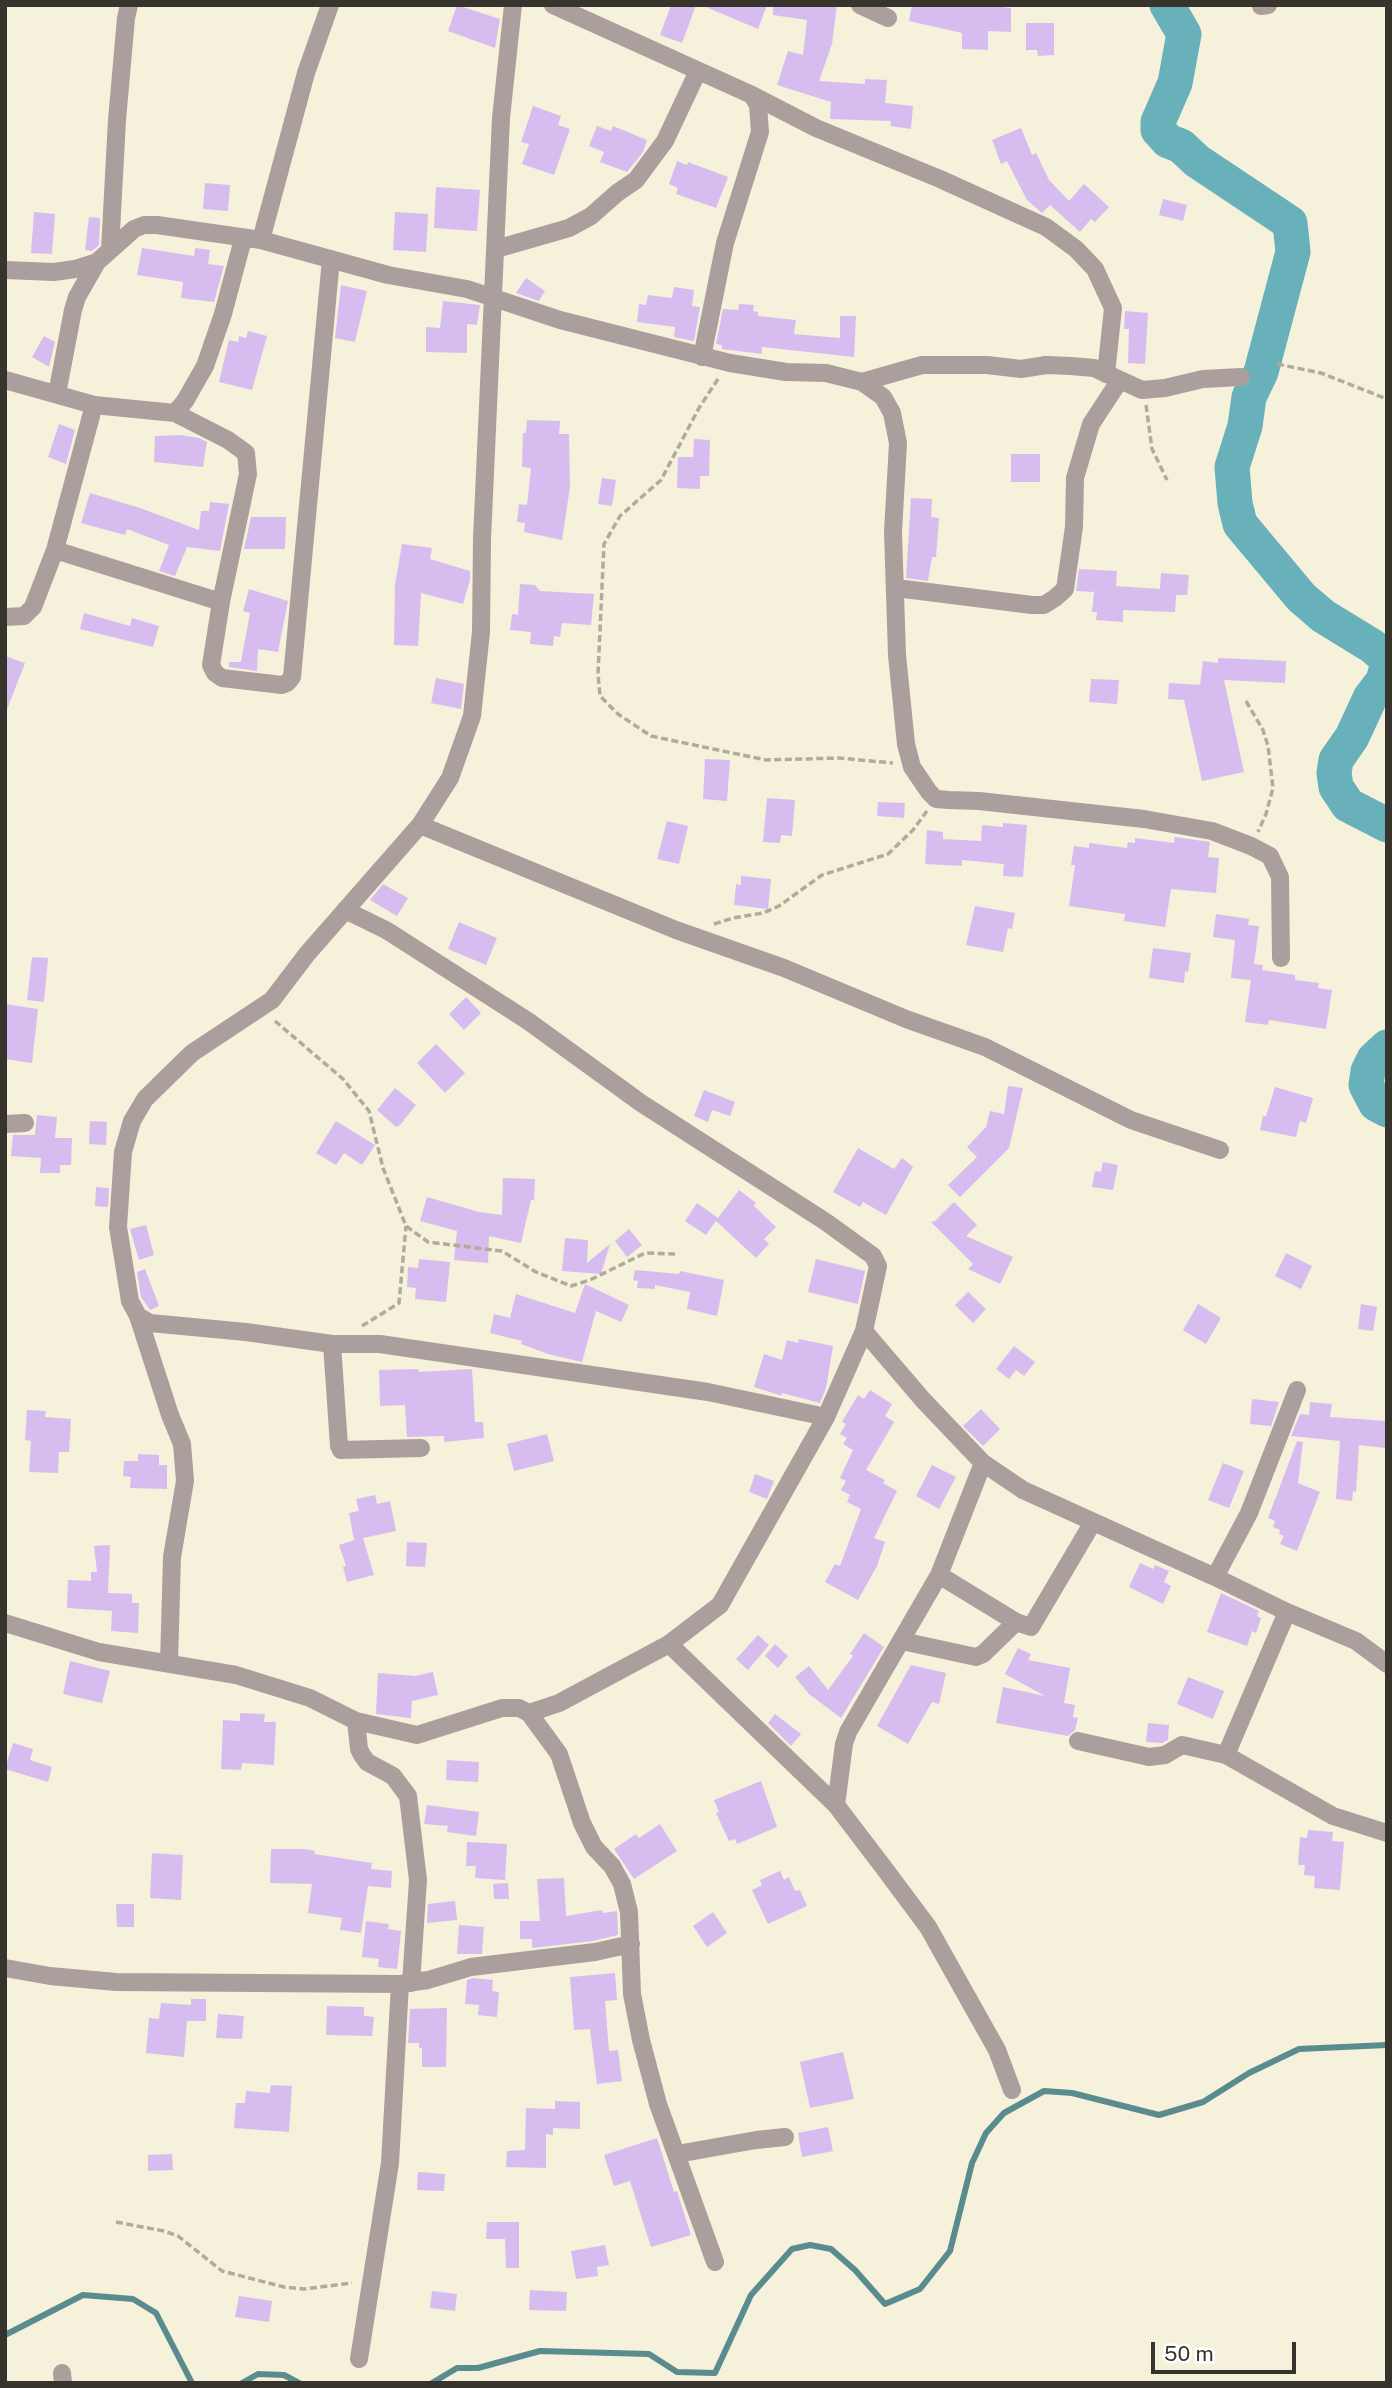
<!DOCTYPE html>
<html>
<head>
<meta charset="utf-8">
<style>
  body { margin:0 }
  #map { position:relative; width:1392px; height:2388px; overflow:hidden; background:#f5f1db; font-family:"Public Sans",sans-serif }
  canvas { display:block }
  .frame { position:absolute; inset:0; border:7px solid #36342c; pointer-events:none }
  .scale { position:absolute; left:1151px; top:2342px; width:145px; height:32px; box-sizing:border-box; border:4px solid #36342c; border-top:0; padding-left:9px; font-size:21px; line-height:24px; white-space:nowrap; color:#36342c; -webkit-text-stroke:5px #fff; paint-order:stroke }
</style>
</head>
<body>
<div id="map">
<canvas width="1392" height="2388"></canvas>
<div class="frame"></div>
<div class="scale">50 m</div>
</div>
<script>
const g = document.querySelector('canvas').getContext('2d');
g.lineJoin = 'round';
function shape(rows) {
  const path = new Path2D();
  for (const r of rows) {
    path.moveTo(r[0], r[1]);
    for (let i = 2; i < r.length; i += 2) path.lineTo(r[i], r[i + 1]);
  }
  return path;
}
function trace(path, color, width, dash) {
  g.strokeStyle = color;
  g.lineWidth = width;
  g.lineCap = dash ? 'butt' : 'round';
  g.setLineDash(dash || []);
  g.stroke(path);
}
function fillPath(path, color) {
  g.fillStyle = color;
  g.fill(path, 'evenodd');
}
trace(shape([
  [5,2335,83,2295,133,2299,156,2313,192,2383],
  [242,2383,258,2374,284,2375,299,2383],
  [432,2383,457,2368,478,2368,540,2351,649,2354,677,2372,715,2373,751,2295,792,2249,810,2245,831,2249,855,2270,885,2304,920,2289,950,2251,972,2163,986,2133,1004,2113,1044,2091,1072,2093,1159,2115,1203,2102,1249,2073,1299,2049,1387,2045]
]), '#598b8f', 6);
trace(shape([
  [1167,5,1184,34,1175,83,1158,122,1158,130,1168,141,1181,146,1197,161,1290,223,1293,252,1261,372,1249,397,1245,426,1232,467,1235,503,1240,524,1301,597,1323,616,1372,646,1387,659],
  [1387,667,1383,681,1370,698,1352,737,1336,760,1334,773,1336,787,1348,805,1387,825],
  [1387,1047,1374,1059,1368,1071,1366,1085,1376,1104,1387,1110]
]), '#68b0ba', 35);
fillPath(shape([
  [457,5,500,19,495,48,448,31],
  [671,5,696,5,682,43,660,35],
  [701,5,767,5,758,29],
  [773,5,837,5,832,44,819,81,865,84,865,79,887,80,885,103,913,106,911,129,890,126,891,121,830,119,831,102,777,85,788,51,803,55,807,20,773,15],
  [912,5,984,5,1011,8,1011,32,988,31,988,50,962,49,962,33,909,21],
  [1026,23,1054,23,1054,55,1038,56,1037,50,1026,50],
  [533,106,561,116,558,125,570,129,554,175,522,164,529,144,521,142],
  [597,126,611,131,613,126,647,140,643,152,627,172,600,162,604,152,589,146],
  [1021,128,1032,155,1036,153,1049,180,1069,201,1084,184,1109,207,1095,222,1091,219,1080,232,1050,205,1042,213,1027,200,1007,161,1001,164,992,140],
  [677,161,687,165,688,162,728,177,716,208,676,194,678,188,669,184],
  [205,183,230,185,228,211,203,209],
  [436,187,480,190,477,231,434,228],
  [1163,199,1187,205,1183,221,1159,215],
  [34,212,55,214,52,254,31,253],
  [395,212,428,214,426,252,393,250],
  [89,217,100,218,99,245,92,251,85,250],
  [142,248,194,256,195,248,210,250,208,264,224,266,214,302,181,298,183,282,137,275],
  [526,278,545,291,539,301,516,293],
  [341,285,367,291,355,342,335,338],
  [674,287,694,290,692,306,700,307,694,341,674,337,675,327,637,322,639,304,646,305,648,295,672,298],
  [443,301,480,305,477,325,467,324,467,353,426,352,426,327,440,328],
  [739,304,754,305,753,311,758,312,758,316,796,320,794,334,840,338,840,316,856,316,854,357,762,347,762,354,722,349,722,345,716,344,723,309,738,310],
  [1125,311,1148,313,1145,364,1128,363,1129,329,1124,329],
  [248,331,267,336,252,390,219,382,229,340,238,342,239,336,246,338],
  [44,336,55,342,49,367,32,357],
  [527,420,560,421,559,434,569,434,570,487,562,540,524,532,525,523,517,522,519,504,527,505,531,468,522,467,523,433,526,433],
  [59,424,75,430,66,464,48,457],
  [180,435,199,438,207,442,203,467,154,462,155,436],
  [694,439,710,440,709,476,700,476,700,489,677,488,678,457,693,457],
  [1011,454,1040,454,1040,482,1011,482],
  [602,478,616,480,612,506,598,504],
  [90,493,140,508,199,530,201,511,209,511,210,502,229,504,220,551,187,547,175,576,159,571,169,545,127,529,125,535,81,523],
  [911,498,932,499,931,517,939,518,936,557,932,557,928,581,906,578],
  [251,517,286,517,285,549,244,549],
  [402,544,432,548,430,559,470,571,470,580,463,604,421,593,418,646,394,645,395,585],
  [1079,569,1117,571,1116,586,1160,589,1161,573,1189,575,1187,595,1176,595,1175,612,1123,610,1123,622,1096,620,1097,612,1092,612,1094,592,1076,591],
  [520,584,535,585,540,591,594,594,591,625,562,623,560,637,554,636,553,646,530,644,531,632,510,630,512,614,518,615],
  [249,589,288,601,278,652,258,649,257,671,229,667,229,662,241,662,250,613,243,611],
  [84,613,130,626,132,618,159,626,153,647,80,629],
  [5,656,25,663,6,712,5,712],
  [1218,658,1286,661,1285,683,1224,680,1244,772,1202,781,1184,700,1168,699,1169,683,1200,685,1203,661,1218,663],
  [436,678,464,684,461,709,431,703],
  [1091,679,1119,680,1117,704,1089,702],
  [705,759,730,760,727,801,703,799],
  [767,798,795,800,792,836,781,835,780,843,763,842],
  [878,802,905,803,904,818,877,816],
  [667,821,688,826,679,864,657,859],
  [1003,823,1027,825,1023,877,1003,876,1004,864,962,860,962,866,925,864,927,830,943,832,943,839,981,841,982,825,1003,827],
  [1175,837,1210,842,1208,857,1219,858,1216,893,1171,889,1165,927,1124,921,1125,914,1069,906,1075,865,1071,865,1074,846,1089,848,1089,843,1127,848,1128,842,1135,843,1135,838,1174,843],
  [741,876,771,879,768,909,734,905,736,884,741,885],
  [383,884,408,898,397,916,370,900],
  [975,906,1015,913,1012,929,1008,928,1003,952,966,945],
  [1216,914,1249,919,1248,925,1259,926,1254,964,1263,965,1262,970,1295,975,1295,980,1319,983,1318,988,1332,990,1326,1029,1269,1020,1268,1025,1245,1022,1251,980,1231,978,1235,940,1213,937],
  [459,922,497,938,486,965,448,949],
  [1153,948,1191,953,1188,972,1185,971,1184,983,1149,978],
  [32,957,48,958,44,1002,27,1000],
  [466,997,481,1013,464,1030,449,1014],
  [5,1004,38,1009,32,1063,5,1059],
  [436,1044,465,1073,445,1093,417,1063],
  [1008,1086,1023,1088,1009,1148,960,1197,948,1185,977,1157,967,1147,986,1127,990,1111,1004,1114],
  [1275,1087,1313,1098,1306,1123,1300,1121,1296,1137,1260,1130,1263,1116,1266,1116],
  [395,1088,416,1105,400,1125,396,1127,377,1110],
  [704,1090,735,1102,730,1116,712,1110,708,1122,694,1116],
  [37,1115,57,1117,55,1138,72,1138,71,1165,60,1165,60,1173,40,1173,41,1158,11,1156,13,1135,35,1135],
  [90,1121,107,1122,106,1145,89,1144],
  [336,1121,375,1145,362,1165,344,1153,336,1165,316,1153],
  [858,1148,894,1169,902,1158,913,1167,886,1215,863,1202,860,1207,833,1192],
  [1103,1162,1118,1165,1113,1190,1092,1187,1095,1171,1101,1172],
  [503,1178,535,1179,534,1200,531,1200,521,1243,489,1236,488,1263,454,1260,457,1231,420,1221,427,1197,479,1212,502,1215],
  [96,1187,109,1188,108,1207,95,1206],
  [739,1190,756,1203,754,1206,776,1227,764,1239,769,1244,756,1258,716,1221,706,1235,685,1221,697,1203,718,1218],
  [954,1202,977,1225,966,1236,1013,1257,1000,1284,968,1269,973,1264,931,1222,935,1221],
  [146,1225,154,1255,139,1260,130,1229],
  [629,1229,642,1245,627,1257,615,1241],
  [565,1238,588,1240,587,1263,610,1244,601,1274,562,1271],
  [1286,1253,1312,1266,1301,1289,1275,1276],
  [419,1259,450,1262,446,1302,415,1299,416,1288,407,1287,408,1267,418,1268],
  [816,1259,865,1271,858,1304,808,1292],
  [145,1269,159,1306,150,1310,141,1297,137,1272],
  [635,1270,679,1274,680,1271,724,1280,717,1316,687,1309,690,1292,655,1285,655,1289,637,1288,638,1281,633,1280],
  [585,1284,629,1305,621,1322,596,1311,582,1362,548,1354,521,1344,522,1341,490,1333,494,1314,510,1318,516,1294,575,1313],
  [968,1292,986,1309,973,1323,955,1305],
  [1198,1304,1221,1318,1206,1344,1183,1330],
  [1361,1304,1377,1307,1373,1331,1358,1329],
  [799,1339,833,1346,826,1388,820,1403,782,1393,781,1396,779,1395,754,1387,764,1354,782,1360,787,1340,798,1343],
  [1014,1346,1035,1362,1024,1376,1016,1370,1009,1379,996,1369],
  [418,1369,419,1372,472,1369,475,1422,483,1422,484,1438,444,1442,444,1436,407,1437,405,1405,380,1406,379,1370],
  [870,1390,892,1404,885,1416,894,1422,866,1470,885,1480,883,1483,897,1491,874,1538,885,1542,877,1566,858,1600,825,1582,835,1564,840,1566,861,1509,847,1502,850,1495,841,1490,846,1481,840,1478,853,1450,843,1444,847,1438,840,1434,846,1424,842,1422,858,1395,864,1399],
  [1252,1399,1279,1402,1271,1426,1250,1424],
  [1310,1402,1332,1404,1330,1417,1387,1421,1385,1448,1359,1445,1356,1492,1353,1491,1352,1501,1336,1499,1340,1441,1291,1436,1300,1414,1309,1415],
  [981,1409,1000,1429,983,1446,963,1426],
  [27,1410,46,1411,45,1417,71,1419,69,1452,59,1452,58,1473,29,1472,31,1441,25,1440],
  [547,1434,554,1461,514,1471,507,1444],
  [1297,1441,1303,1442,1298,1483,1320,1492,1297,1551,1280,1544,1284,1536,1279,1534,1280,1530,1273,1527,1275,1521,1268,1518],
  [138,1454,159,1455,159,1465,167,1465,167,1489,130,1488,131,1477,123,1476,124,1461,138,1461],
  [1223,1463,1244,1471,1229,1508,1208,1500],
  [932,1465,956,1477,939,1509,916,1496],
  [755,1474,774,1481,767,1499,749,1492],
  [375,1495,377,1504,390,1501,396,1531,363,1538,374,1575,347,1582,343,1567,346,1566,339,1545,358,1539,354,1540,349,1513,359,1511,356,1499],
  [407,1542,427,1543,425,1567,406,1566],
  [110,1545,108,1593,132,1594,132,1603,139,1603,138,1633,111,1631,112,1611,67,1608,68,1580,91,1581,91,1572,97,1572,94,1546],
  [1140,1563,1153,1569,1155,1565,1169,1571,1164,1582,1171,1586,1163,1604,1129,1587],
  [1221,1593,1259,1611,1257,1616,1261,1618,1256,1633,1252,1631,1247,1646,1207,1632],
  [864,1633,884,1647,841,1718,809,1694,795,1677,809,1666,828,1690,853,1656,850,1654],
  [758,1635,769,1645,748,1670,736,1659],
  [775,1644,788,1656,778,1668,765,1656],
  [1018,1648,1031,1654,1028,1660,1070,1668,1064,1703,1075,1705,1073,1717,1078,1718,1075,1730,1068,1736,996,1723,1003,1687,1045,1696,1005,1674],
  [70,1661,110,1671,102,1703,63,1694],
  [911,1665,946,1673,939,1704,932,1702,908,1744,877,1726],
  [433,1672,438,1695,412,1701,411,1718,376,1714,378,1673,415,1676],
  [1188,1677,1224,1691,1213,1719,1177,1704],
  [240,1713,265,1714,264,1722,276,1722,274,1765,242,1763,241,1770,221,1769,223,1720,240,1721],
  [775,1714,801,1734,791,1746,768,1723],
  [1148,1723,1169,1725,1168,1740,1162,1743,1146,1742],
  [13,1743,33,1749,30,1760,52,1767,48,1782,5,1769],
  [447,1760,479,1762,478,1782,446,1780],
  [761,1781,777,1827,737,1844,735,1839,729,1841,716,1813,719,1812,714,1800],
  [427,1805,479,1812,476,1836,447,1832,448,1826,424,1824],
  [660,1824,677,1851,634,1879,614,1849,636,1834,639,1838],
  [1308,1830,1333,1832,1332,1841,1344,1842,1340,1890,1314,1888,1315,1876,1304,1875,1305,1865,1298,1865,1300,1837,1307,1838],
  [467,1842,507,1844,505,1880,475,1878,476,1866,466,1866],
  [271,1849,304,1849,315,1851,314,1854,372,1863,371,1869,392,1871,391,1888,368,1886,361,1933,340,1930,342,1918,308,1913,312,1884,270,1883],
  [152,1853,183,1855,181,1900,150,1898],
  [780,1871,784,1880,789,1877,795,1891,800,1890,807,1906,768,1924,752,1890,762,1885,760,1880],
  [564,1878,566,1916,602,1910,603,1913,617,1911,618,1935,593,1941,532,1948,532,1939,520,1939,520,1921,540,1921,537,1879],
  [508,1883,509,1899,494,1899,493,1884],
  [455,1901,457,1920,427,1923,428,1904],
  [116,1904,134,1904,134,1927,117,1927],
  [713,1912,727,1933,707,1947,693,1926],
  [366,1921,389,1924,388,1929,401,1931,397,1969,378,1967,379,1959,362,1957],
  [459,1925,484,1927,482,1954,457,1954],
  [615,1973,617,2000,605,2001,609,2051,618,2050,622,2081,597,2084,590,2029,574,2030,570,1977],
  [473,1978,493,1980,492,1991,499,1992,497,2017,478,2015,479,2005,465,2004,467,1980],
  [191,1999,206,1999,206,2021,187,2021,184,2057,146,2053,149,2018,159,2019,161,2003,191,2005],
  [327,2006,364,2007,364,2016,374,2017,372,2036,326,2035],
  [447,2008,446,2067,422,2067,422,2048,419,2048,419,2043,408,2043,410,2009],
  [218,2014,244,2016,242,2039,216,2038],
  [843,2052,854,2099,810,2108,800,2062],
  [271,2085,292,2086,289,2132,234,2128,236,2103,245,2103,246,2091,270,2093],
  [555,2101,580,2102,580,2129,553,2128,553,2135,546,2134,546,2168,506,2167,507,2151,525,2150,526,2108,555,2109],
  [828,2127,833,2151,802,2157,798,2133],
  [657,2138,674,2192,677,2191,691,2235,651,2247,630,2181,614,2186,604,2155],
  [172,2154,173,2170,148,2171,148,2155],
  [418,2172,445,2174,444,2191,417,2190],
  [487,2222,519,2222,519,2268,506,2268,505,2239,486,2239],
  [605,2245,609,2265,597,2267,598,2276,576,2279,571,2251],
  [530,2290,567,2292,566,2311,529,2310],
  [432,2291,457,2294,455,2311,430,2308],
  [239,2296,272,2301,269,2322,235,2317]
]), '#d7bdef');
trace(shape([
  [1277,364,1321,373,1387,399],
  [718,379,699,408,661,480,620,516,604,544,598,674,600,696,618,714,651,736,766,760,839,758,893,763],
  [1146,405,1152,449,1167,480],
  [1246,701,1263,730,1268,746,1273,788,1266,814,1258,832],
  [714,924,733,918,763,913,779,906,822,875,888,854,913,830,927,811],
  [275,1021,343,1079,369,1111,383,1168,406,1226,428,1242,502,1251,536,1272,571,1286,590,1280,645,1253,675,1254],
  [362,1326,399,1303,406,1226],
  [116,2222,164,2231,178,2236,222,2271,284,2287,304,2289,352,2283]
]), '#afac9b', 3.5, [7, 3.5]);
trace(shape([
  [513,5,501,118,482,539,481,632,472,716,450,778,420,825,307,954,272,1000,192,1053,145,1099,132,1121,123,1152,118,1227,130,1301,138,1316,150,1323,246,1332,332,1344,380,1344,708,1392,826,1417],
  [553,5,752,95,758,105,760,132,725,243,702,357],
  [860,5,888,18],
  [1261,6,1268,5],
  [752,95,816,128,940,179,1046,227,1076,249,1095,269,1113,308,1106,374],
  [261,240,306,73,330,5],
  [496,249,569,228,591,216,617,193,636,180,665,141,698,71],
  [110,250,117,120,126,18,129,5],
  [5,270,54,272,75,269,97,262,134,229,144,225,157,225,261,240,388,275,467,289,560,320,730,363,786,372,826,373,862,382,883,397,892,413,898,443,893,532,897,655,906,744,912,767,929,792,936,799,949,800,979,801,1144,819,1212,831,1251,846,1270,856,1280,877,1281,958],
  [5,380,94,405,175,413,185,401,205,366,223,314,243,239],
  [862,382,922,365,987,365,1021,369,1046,365,1071,366,1094,368,1142,390,1165,388,1203,379,1241,377],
  [57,394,73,310,77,297,97,262],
  [175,413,228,440,246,453,248,474,221,602,211,665,215,673,222,678,282,685,287,683,292,677,331,259],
  [55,550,221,602],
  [896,588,1032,605,1044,605,1055,598,1065,589,1074,527,1075,478,1091,424,1120,380],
  [5,617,24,616,33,607,55,550,94,405],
  [420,825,676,930,784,968,906,1019,985,1047,1131,1120,1220,1150],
  [345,910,386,930,528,1021,641,1103,826,1222,873,1256,878,1266,864,1331,826,1417,720,1605,669,1644,559,1703,529,1713],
  [5,1124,25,1123],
  [138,1316,170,1415,182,1444,185,1481,172,1557,169,1663],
  [864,1331,923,1400,983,1463,1023,1490,1215,1577,1287,1612,1356,1641,1387,1664],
  [332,1344,339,1446,341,1450,421,1448],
  [939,1575,1016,1622,1031,1627,1093,1522],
  [1215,1577,1249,1513,1297,1390],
  [1287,1612,1226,1755,1333,1816,1387,1833],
  [5,1623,99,1652,236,1675,310,1698,356,1721,417,1735,502,1708,519,1708,529,1713,559,1754,582,1823,594,1847,612,1866,622,1884,629,1912,632,1994,641,2040,658,2104,715,2262],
  [902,1641,976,1657,983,1654,1016,1622],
  [669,1644,836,1805,884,1868,928,1927,997,2050,1012,2090],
  [356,1721,359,1749,362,1755,367,1762,393,1776,408,1796,418,1880,411,1983],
  [1078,1741,1149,1757,1165,1755,1182,1745,1226,1755],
  [836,1805,844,1744,848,1732,939,1575,983,1463],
  [5,1968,50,1976,116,1982,400,1984,428,1980,471,1967,595,1952,631,1944],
  [677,2154,756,2140,785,2137],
  [359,2359,390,2163,400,1984],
  [62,2373,63,2383]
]), '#aa9f9d', 18);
</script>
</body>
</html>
